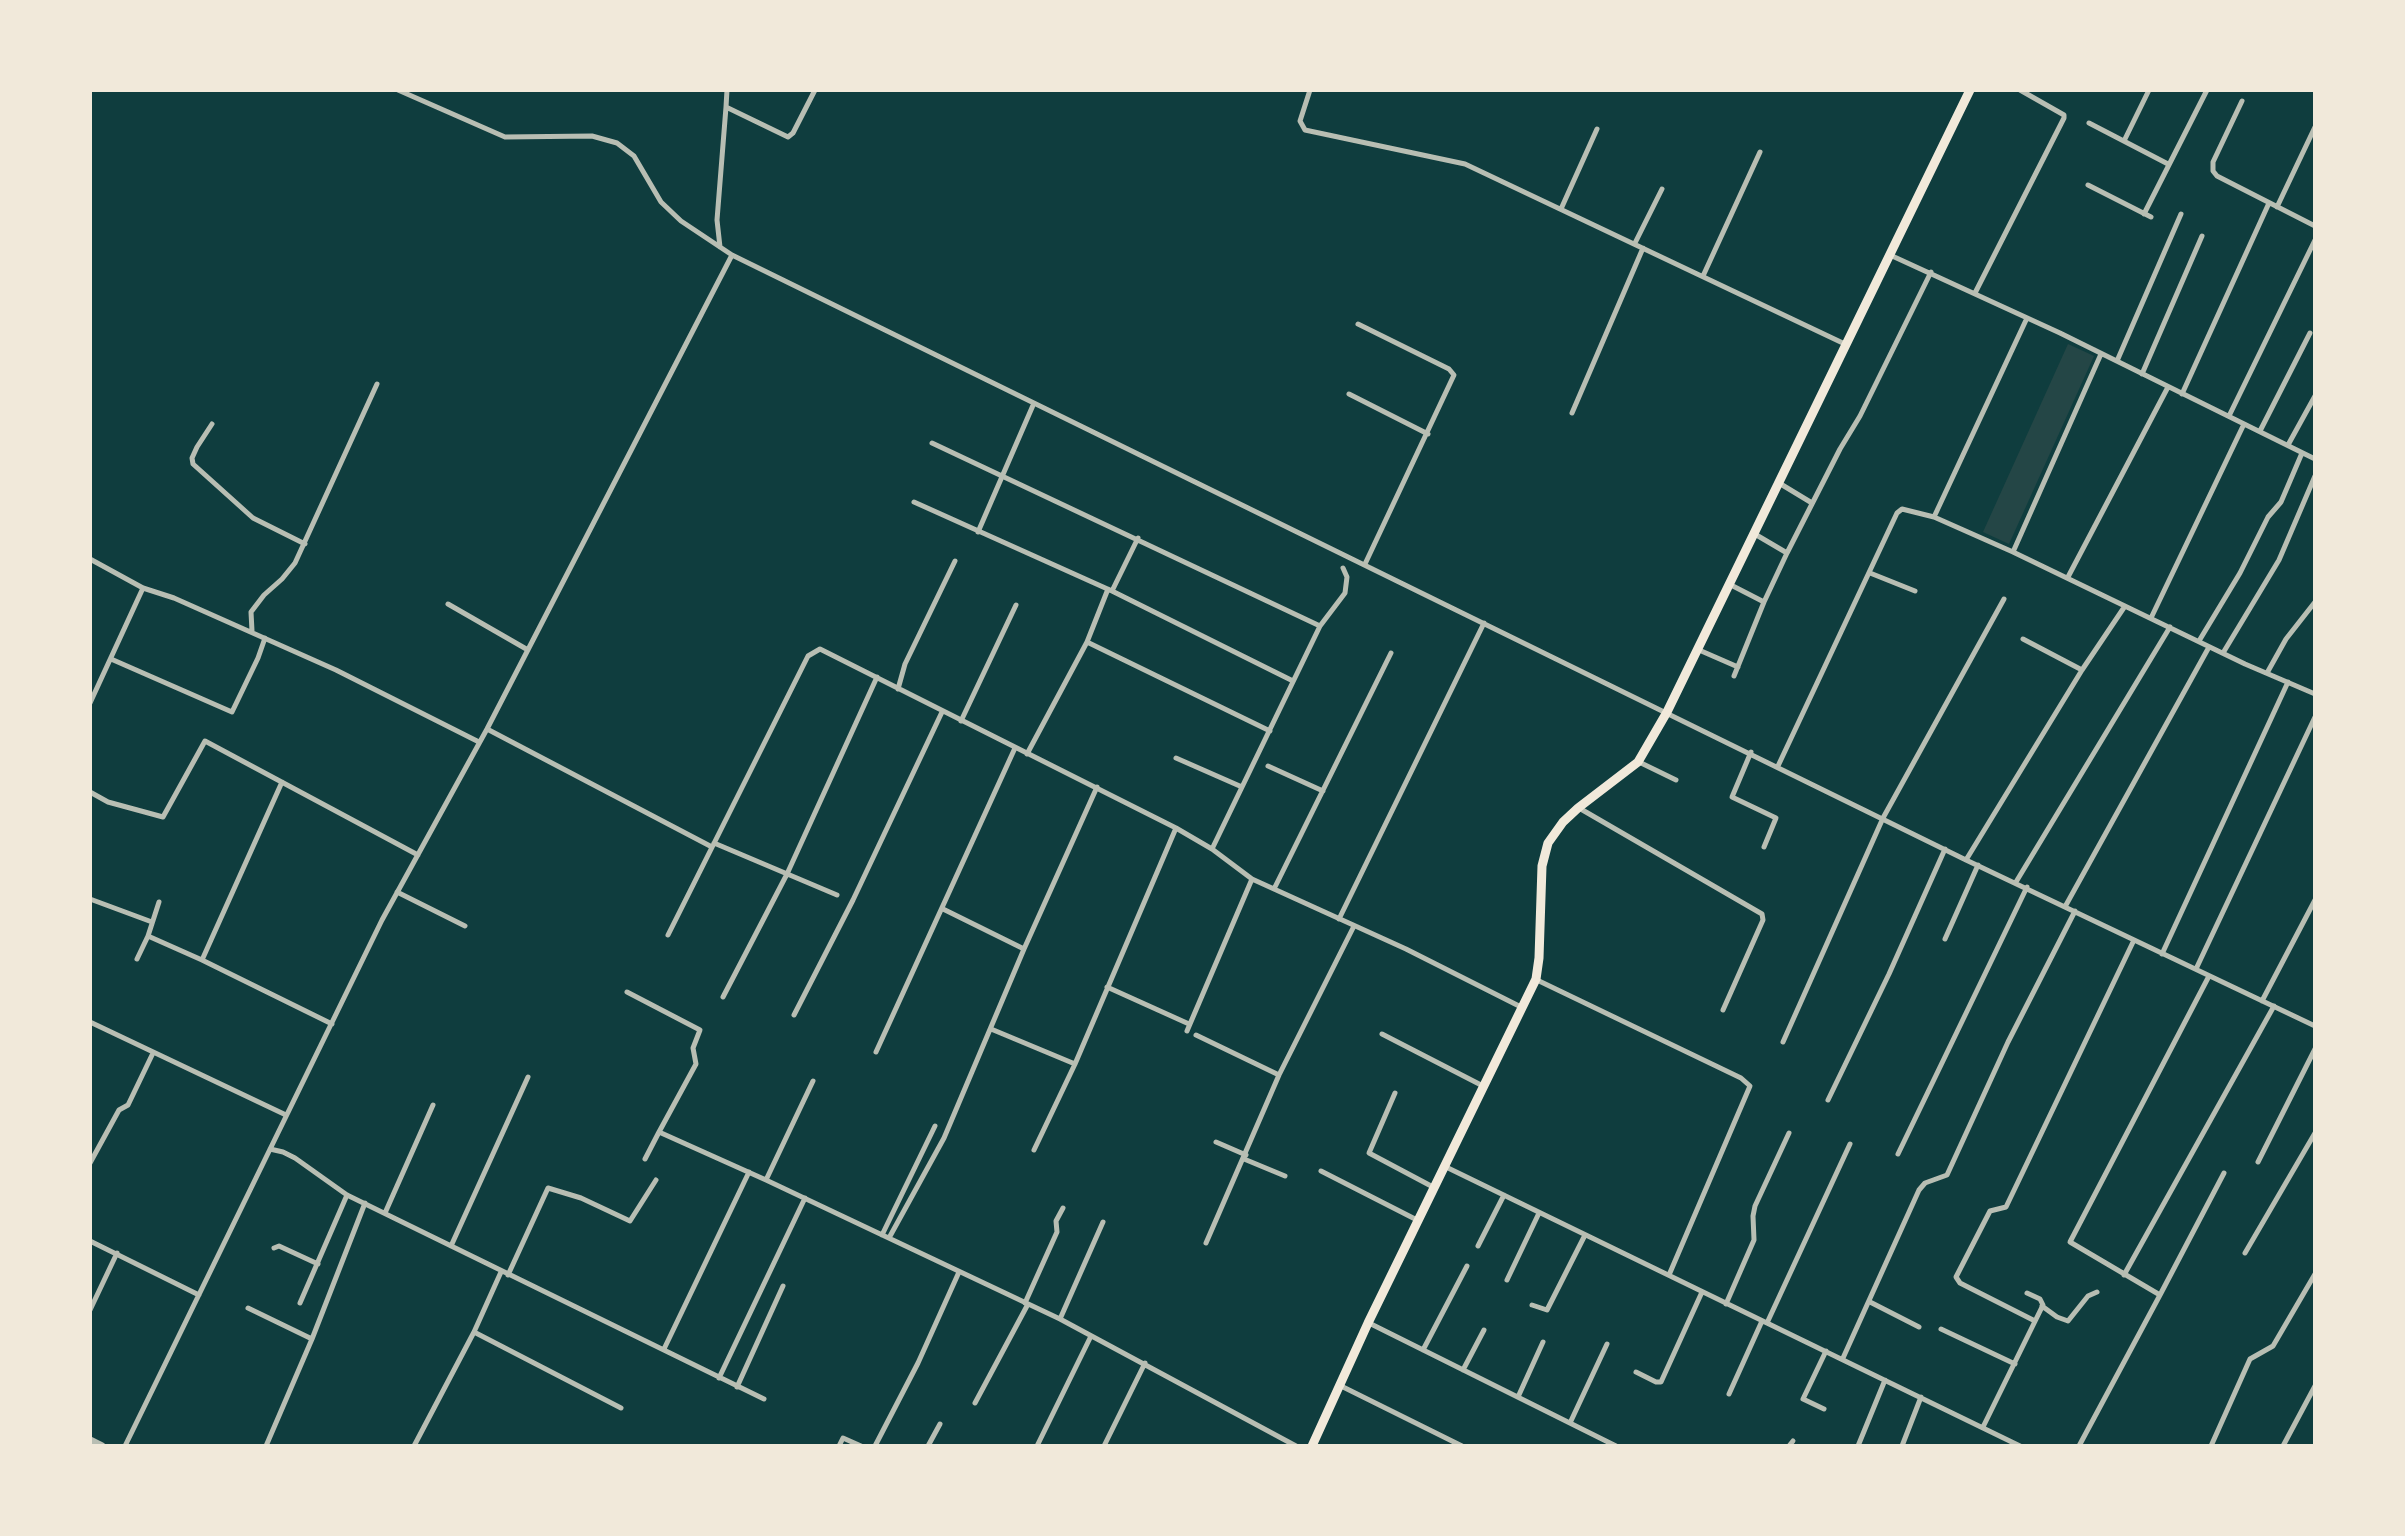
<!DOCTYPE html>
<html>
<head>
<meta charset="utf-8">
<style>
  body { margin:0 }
  #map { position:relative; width:2405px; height:1536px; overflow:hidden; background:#0f3d3e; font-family:Montserrat,sans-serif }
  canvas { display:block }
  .frame { position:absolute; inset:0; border:92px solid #f1e9da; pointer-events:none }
</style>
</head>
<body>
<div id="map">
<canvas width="2405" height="1536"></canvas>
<div class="frame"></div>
</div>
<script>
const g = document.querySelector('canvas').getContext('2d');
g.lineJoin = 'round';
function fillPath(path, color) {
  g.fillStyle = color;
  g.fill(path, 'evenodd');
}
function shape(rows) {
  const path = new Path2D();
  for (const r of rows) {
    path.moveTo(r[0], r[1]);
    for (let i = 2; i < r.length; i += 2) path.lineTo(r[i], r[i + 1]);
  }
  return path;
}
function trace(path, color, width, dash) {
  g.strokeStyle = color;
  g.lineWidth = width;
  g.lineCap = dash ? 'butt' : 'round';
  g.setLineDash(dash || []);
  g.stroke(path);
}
fillPath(shape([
  [2068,344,2094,356,2009,544,1983,532]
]), '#244646');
trace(shape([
  [398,90,505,137,592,136,617,143,634,156,661,202,681,221,732,255,1966,860,2315,1026],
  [1310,90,1300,121,1305,130,1465,164,1847,345],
  [2242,101,2213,162,2213,171,2217,176,2315,226],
  [726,107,727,90],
  [2089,123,2168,164],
  [2124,141,2149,90],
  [2088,185,2151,217],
  [2277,207,2315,127],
  [1561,209,1597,129],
  [2144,214,2207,90],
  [1635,243,1662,189],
  [720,247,717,220,726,107,788,137,793,133,815,90],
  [1890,255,2060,333,2315,459],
  [1703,276,1760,152],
  [1975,293,2064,118,2064,115,2020,90],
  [1358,324,1449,369,1454,375,1365,564],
  [2117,361,2181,214],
  [2142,374,2202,236],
  [1349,394,1428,434],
  [2182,394,2269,203],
  [1572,413,1643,248],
  [2229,416,2315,240],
  [212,424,197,447,192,458,193,464,253,518,305,544],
  [2260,431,2310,333],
  [932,443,1320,626],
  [2288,445,2315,396],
  [1779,483,1812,503],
  [914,502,1112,591,1293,681],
  [1934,517,2027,318],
  [978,532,1034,403],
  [1753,533,1787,553],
  [2013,552,2101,354],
  [90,559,143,588,174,598,336,670,479,742],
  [1870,573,1915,591],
  [2068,577,2168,387],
  [1729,584,1764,602],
  [1112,591,1138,538],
  [448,604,528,650],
  [2151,618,2244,424],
  [252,631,251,612,264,595,282,579,295,563,377,384],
  [2023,639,2082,670],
  [2199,641,2240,573,2268,517,2281,502,2302,453],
  [1087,642,1270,731],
  [1699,650,1738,667],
  [2223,653,2279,560,2315,476],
  [111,659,232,712,258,658,265,638],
  [2267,673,2286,639,2315,602],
  [1734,676,1764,602,1787,553,1840,449,1860,416,1931,272],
  [898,689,905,664,955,561],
  [90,703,143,588],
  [961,721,1016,605],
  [487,729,712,847],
  [1751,752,1732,797,1776,818,1764,847],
  [1027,754,1087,642,1108,589],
  [1176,758,1242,787],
  [1639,762,1676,780],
  [1268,766,1323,791],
  [1778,766,1897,513,1902,509,1934,517,2013,552,2245,664,2315,694],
  [282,782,202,960,332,1024],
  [90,792,108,802,163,817,205,741,418,855],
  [1579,808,1762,914,1763,920,1723,1010],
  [714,843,837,895],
  [1212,849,1320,626,1345,593,1347,577,1343,568],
  [1966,860,2082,670,2125,606],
  [2016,882,2170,627],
  [1274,889,1391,653],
  [397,892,465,926],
  [90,899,152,922],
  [2066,905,2209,647],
  [943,909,1024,949],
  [1339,919,1484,623],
  [668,935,808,656,820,649,1176,828,1212,849,1252,879,1406,949,1521,1007],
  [148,936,159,902],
  [1945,939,1978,865],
  [2162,954,2288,682],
  [137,959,148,936,202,960],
  [2196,969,2315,717],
  [1537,980,1741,1078,1750,1086,1669,1275],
  [1107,987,1189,1024],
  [627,992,700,1030,693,1048,696,1064,659,1132],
  [723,997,787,874,877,677],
  [2262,1001,2315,900],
  [794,1015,853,900,942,712],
  [90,1022,286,1115],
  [991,1029,1075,1064],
  [1187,1031,1252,879],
  [1382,1034,1483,1086],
  [1196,1035,1279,1075],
  [1783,1042,1883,818,2004,599],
  [876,1052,1015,748],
  [1395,1093,1369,1153,1433,1187],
  [1828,1100,1889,974,1945,849],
  [1216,1142,1246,1155],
  [270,1149,283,1152,295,1158,347,1195,764,1399],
  [1034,1150,1075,1064,1176,828],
  [1898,1154,2027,887],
  [645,1159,659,1132,766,1180,1060,1319,1296,1446],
  [1244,1159,1285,1176],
  [2258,1162,2315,1049],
  [90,1163,119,1110,128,1105,153,1053],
  [1446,1167,2020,1446],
  [1321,1171,1417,1220],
  [766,1180,813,1081],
  [385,1213,433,1105],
  [882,1235,935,1126],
  [889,1238,944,1138,1024,949,1097,787],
  [90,1241,199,1295],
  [1206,1243,1279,1075,1354,926],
  [451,1246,528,1077],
  [1478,1246,1504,1195],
  [274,1248,279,1246,318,1264],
  [2245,1253,2315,1133],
  [508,1275,548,1188,581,1198,630,1221,656,1180],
  [2124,1275,2274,1006],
  [1507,1280,1539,1213],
  [2160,1295,2224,1173],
  [1870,1302,1919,1327],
  [300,1303,347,1195],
  [1025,1303,1057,1232,1056,1221,1063,1208],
  [1726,1304,1754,1240,1753,1216,1755,1206,1789,1133],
  [1532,1305,1547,1310,1585,1235],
  [2042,1306,2057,1317,2068,1321,2088,1296,2097,1292],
  [248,1308,312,1339],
  [90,1310,117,1253],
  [1060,1319,1103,1222],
  [2035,1321,1960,1283,1956,1277,1990,1211,2006,1207,2134,940],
  [1369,1323,1616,1446],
  [1767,1323,1850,1144],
  [1941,1329,2015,1364],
  [474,1332,621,1408],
  [664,1349,749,1172],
  [1423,1350,1467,1266],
  [1843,1358,1919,1190,1925,1183,1947,1175,2008,1042,2075,911],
  [1463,1370,1484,1330],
  [1636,1372,1656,1382,1661,1382,1702,1292],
  [719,1378,805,1198],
  [1339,1385,1462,1446],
  [737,1387,783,1286],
  [1729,1394,1762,1321],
  [1518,1397,1543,1342],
  [975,1403,1028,1304],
  [1824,1409,1803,1399,1826,1351],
  [1570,1423,1607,1344],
  [1983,1427,2043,1305,2040,1299,2027,1293],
  [125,1446,382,920,487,729,732,255],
  [266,1446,312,1339,365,1203],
  [414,1446,474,1332,501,1272],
  [839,1446,843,1438,861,1446],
  [875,1446,918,1363,959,1272],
  [928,1446,940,1424],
  [1037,1446,1091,1336],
  [1104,1446,1145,1363],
  [1789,1446,1793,1441],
  [1858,1446,1885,1380],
  [1902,1446,1921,1397],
  [2079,1446,2160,1295,2070,1242,2209,976],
  [2211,1446,2250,1359,2273,1346,2315,1274],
  [2283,1446,2315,1386]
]), '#b8beb3', 5);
trace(shape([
  [90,1440,102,1446]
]), '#b8beb3', 7);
trace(shape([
  [1312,1446,1368,1323,1536,979,1539,958,1542,866,1548,843,1563,822,1578,808,1638,762,1667,712,1970,90]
]), '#f1e9da', 9);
</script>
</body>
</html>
